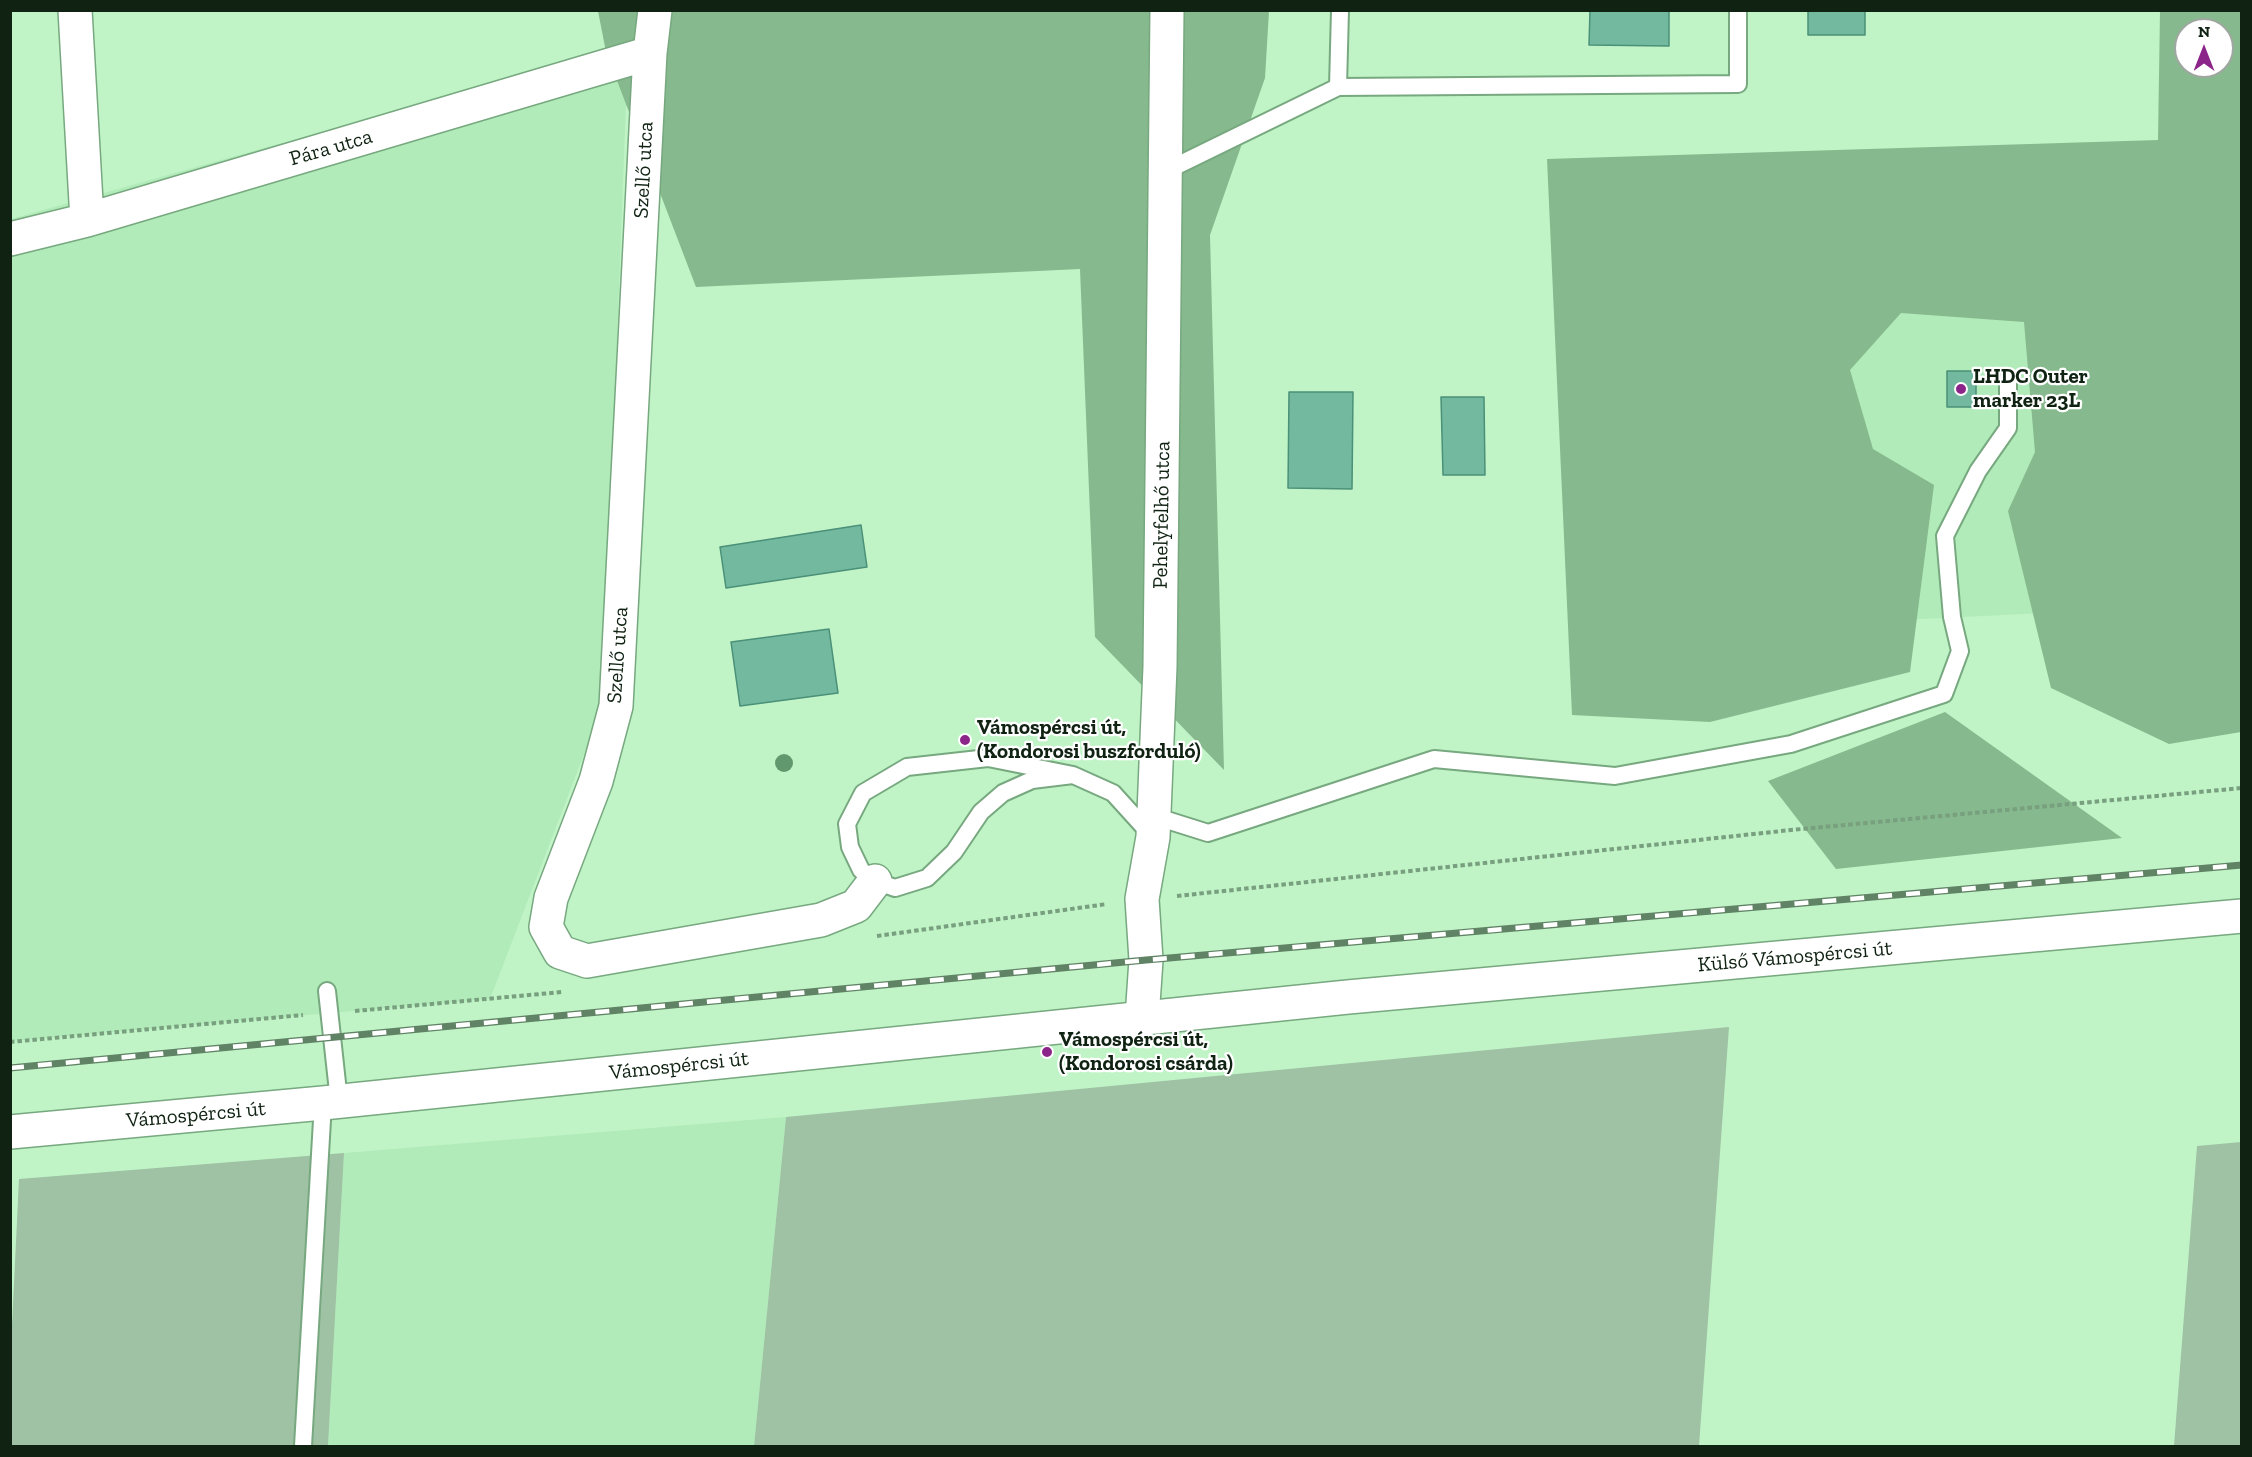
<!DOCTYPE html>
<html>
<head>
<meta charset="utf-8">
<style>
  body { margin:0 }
  #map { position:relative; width:2252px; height:1457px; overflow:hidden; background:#c0f4c7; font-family:"Zilla Slab",serif }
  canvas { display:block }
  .frame { position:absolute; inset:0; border:12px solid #102313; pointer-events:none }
  .north { position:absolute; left:2174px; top:18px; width:60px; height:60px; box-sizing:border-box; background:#fff; border:2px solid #9fa7a1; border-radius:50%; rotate:0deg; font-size:16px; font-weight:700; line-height:24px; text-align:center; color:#102313 }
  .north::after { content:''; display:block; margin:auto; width:21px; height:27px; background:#8c258a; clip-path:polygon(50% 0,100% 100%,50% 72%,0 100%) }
</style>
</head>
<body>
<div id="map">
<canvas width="2252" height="1457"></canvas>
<div class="frame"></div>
<div class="north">N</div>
</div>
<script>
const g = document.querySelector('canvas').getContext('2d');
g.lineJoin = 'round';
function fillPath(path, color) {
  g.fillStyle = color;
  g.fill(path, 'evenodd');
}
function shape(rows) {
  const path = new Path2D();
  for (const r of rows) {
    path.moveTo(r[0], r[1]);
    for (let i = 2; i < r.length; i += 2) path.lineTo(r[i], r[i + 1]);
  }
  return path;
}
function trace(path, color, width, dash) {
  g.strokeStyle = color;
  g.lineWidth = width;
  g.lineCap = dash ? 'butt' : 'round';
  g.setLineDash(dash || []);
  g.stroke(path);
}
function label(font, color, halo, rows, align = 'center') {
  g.font = font + ' "Zilla Slab",serif';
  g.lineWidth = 4.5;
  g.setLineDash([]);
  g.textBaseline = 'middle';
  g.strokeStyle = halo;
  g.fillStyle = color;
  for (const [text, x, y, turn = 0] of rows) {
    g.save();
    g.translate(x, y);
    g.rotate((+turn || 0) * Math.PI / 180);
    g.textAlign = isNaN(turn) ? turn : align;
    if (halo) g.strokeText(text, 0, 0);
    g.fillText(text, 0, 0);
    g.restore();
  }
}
fillPath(shape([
  [606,52,626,104,603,705,490,999,11,1041,11,219],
  [2090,276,2106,610,1778,626,1762,292],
  [786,1117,754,1446,328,1446,344,1153]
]), '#b1ebb9');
fillPath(shape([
  [1729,1027,1699,1446,754,1446,786,1117],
  [2241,1142,2241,1446,2174,1446,2197,1146],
  [344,1153,328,1446,11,1446,11,1346,19,1179]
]), '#9ec2a3');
fillPath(shape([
  [598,11,1269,11,1265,78,1210,235,1224,770,1095,637,1080,269,696,287,606,52],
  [2160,11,2241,11,2241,732,2169,744,2051,688,2008,511,2035,452,2024,322,1901,313,1850,370,1873,449,1934,485,1910,672,1710,722,1572,715,1547,159,2158,140],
  [2186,30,2222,30,2222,66,2186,66],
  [1945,712,2122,838,1836,869,1768,781]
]), '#86b98d');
const building = shape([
  [1590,10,1669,10,1669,46,1589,45,1590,10],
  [1808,10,1865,10,1865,35,1808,35,1808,10],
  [1947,371,1976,371,1976,407,1947,407,1947,371],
  [1289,392,1353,392,1352,489,1288,488,1289,392],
  [1441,397,1484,397,1485,475,1443,475,1441,397],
  [861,525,867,567,726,588,720,547,861,525],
  [829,629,838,693,740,706,731,642,829,629]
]);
fillPath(building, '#72b99f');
trace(building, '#4b9078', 1.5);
const lane = shape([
  [1338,87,1340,10],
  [1166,171,1338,87,1738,84,1738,10],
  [1073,775,1032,780,1003,793,981,812,954,852,927,878,895,888,875,881,861,870,850,847,847,824,863,793,907,767,988,758,1073,775,1113,793,1152,836],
  [1154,816,1208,833,1434,759,1615,776,1791,744,1944,694,1960,651,1952,617,1945,536,1978,471,2008,428,2008,379],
  [327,991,339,1101],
  [303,1446,323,1103]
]);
const street = shape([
  [75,10,87,220],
  [655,10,650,53,616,706,596,781,551,898,546,927,560,952,587,961,821,920,856,906,875,881],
  [10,239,87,220,650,53],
  [1142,1018,1146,960,1142,899,1153,837,1160,667,1167,10]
]);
const primary = shape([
  [10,1132,323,1103,1348,997,2242,916]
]);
trace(lane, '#77a87f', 20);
trace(street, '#77a87f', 36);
trace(primary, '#77a87f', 36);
trace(shape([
  [1177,896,1791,830,2242,788],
  [877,936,1107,904],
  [355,1011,562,992],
  [10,1042,303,1015]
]), '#789f7e', 4, [4.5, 3]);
trace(lane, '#fff', 16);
trace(street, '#fff', 33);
trace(primary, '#fff', 33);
const rail = shape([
  [10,1068,1146,960,2242,865]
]);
trace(rail, '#608265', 7);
trace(rail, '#fff', 4.5, [14]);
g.fillStyle = '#62986d';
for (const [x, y] of [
  [784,763]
]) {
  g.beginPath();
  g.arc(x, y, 9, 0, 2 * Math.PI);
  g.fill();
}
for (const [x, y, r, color] of [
  [1961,389,6,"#8c258a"],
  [965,740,6,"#8c258a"],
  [1047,1052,6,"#8c258a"]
]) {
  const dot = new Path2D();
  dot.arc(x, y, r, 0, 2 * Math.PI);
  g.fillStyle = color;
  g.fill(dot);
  trace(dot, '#fff', 2);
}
label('21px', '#102313', '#fff', [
  ["Pára utca",331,148,-16],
  ["Szellő utca",644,170,-87],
  ["Pehelyfelhő utca",1162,515,-89],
  ["Szellő utca",618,655,-86],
  ["Külső Vámospércsi út",1795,957,-5],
  ["Vámospércsi út",679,1066,-6],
  ["Vámospércsi út",196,1115,-5]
]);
label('bold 21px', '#102313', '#fff', [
  ["LHDC Outer",1973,377],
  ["marker 23L",1973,401],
  ["Vámospércsi út,",977,728],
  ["(Kondorosi buszforduló)",977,752],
  ["Vámospércsi út,",1059,1040],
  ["(Kondorosi csárda)",1059,1064]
], 'left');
</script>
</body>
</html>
